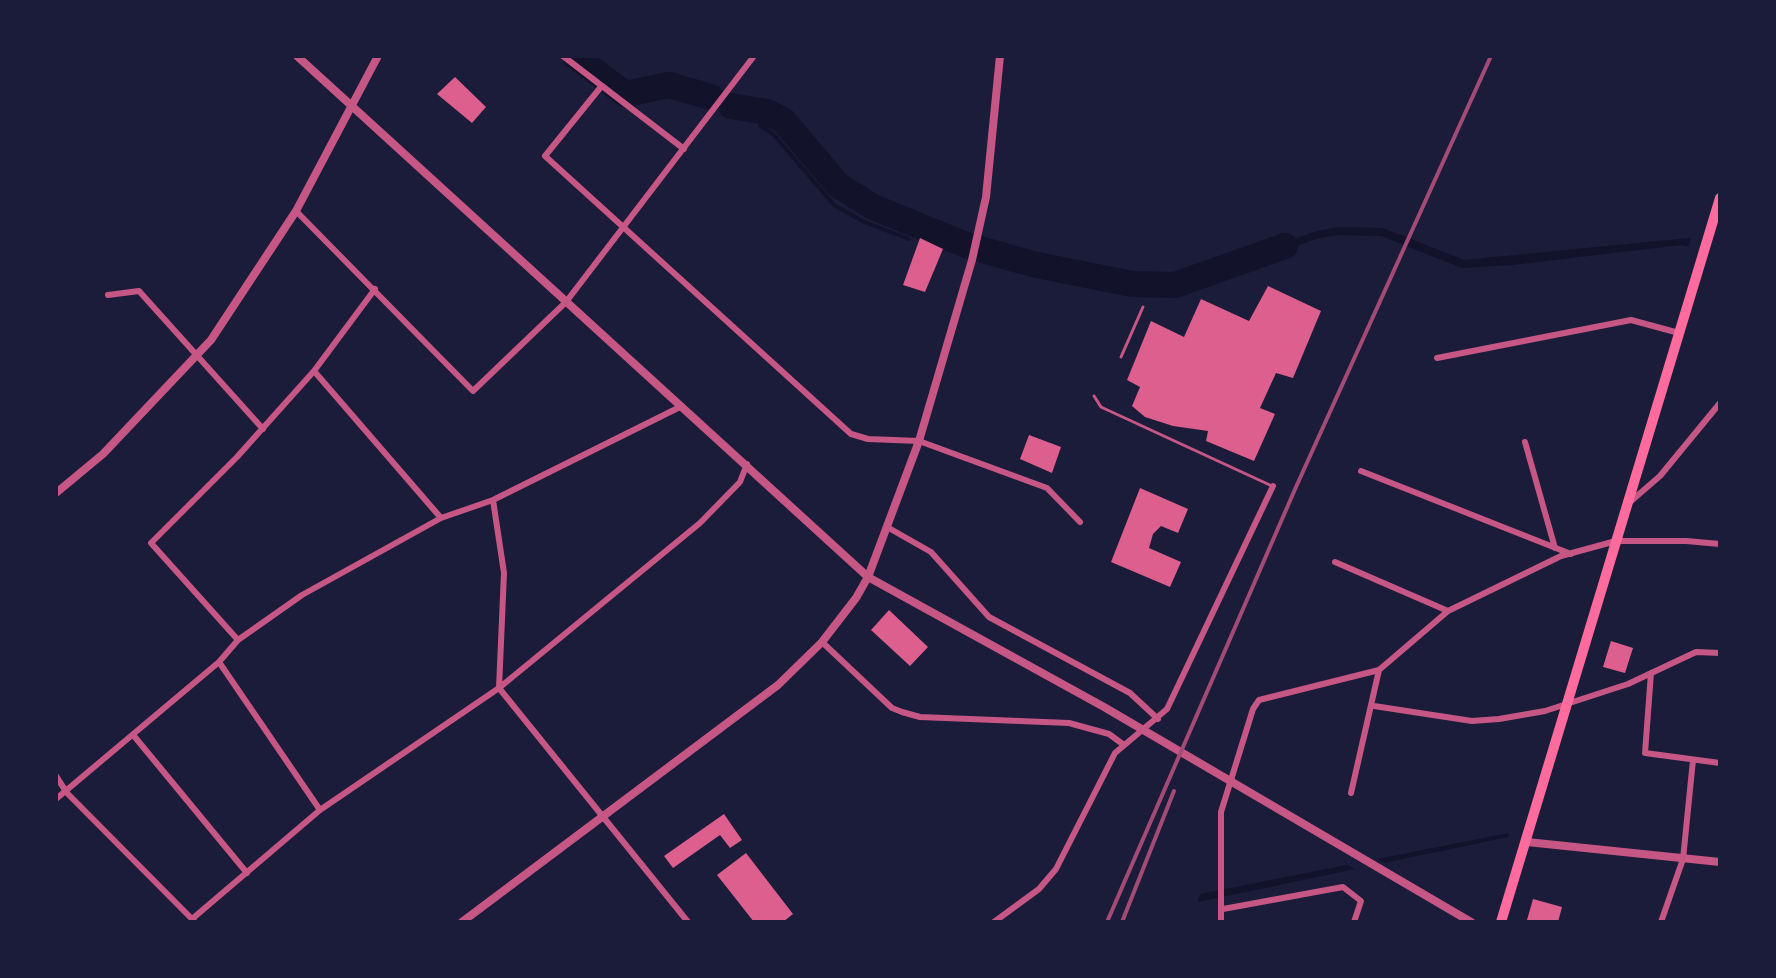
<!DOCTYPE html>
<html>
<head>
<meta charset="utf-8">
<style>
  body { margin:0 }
  #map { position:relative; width:1776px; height:978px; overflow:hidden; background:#1b1b3a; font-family:Commissioner,sans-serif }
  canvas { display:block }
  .frame { position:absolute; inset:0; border:58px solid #1b1b3a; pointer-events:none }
</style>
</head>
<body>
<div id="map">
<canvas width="1776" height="978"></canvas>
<div class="frame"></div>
</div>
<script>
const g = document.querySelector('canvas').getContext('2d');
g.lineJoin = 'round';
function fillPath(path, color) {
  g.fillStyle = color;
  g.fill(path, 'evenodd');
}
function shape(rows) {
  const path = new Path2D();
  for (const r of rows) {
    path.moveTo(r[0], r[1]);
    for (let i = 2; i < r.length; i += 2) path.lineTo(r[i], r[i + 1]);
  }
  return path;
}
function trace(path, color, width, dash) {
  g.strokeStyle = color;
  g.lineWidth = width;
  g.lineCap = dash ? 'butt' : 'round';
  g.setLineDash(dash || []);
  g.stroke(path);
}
fillPath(shape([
  [1339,227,1383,228,1464,260,1689,238,1720,243,1720,251,1681,245,1512,265,1462,268,1381,236,1340,235,1319,238,1255,261,1253,253,1317,231],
  [1509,833,1508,837,1198,902,1200,894]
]), '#12122b');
fillPath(shape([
  [1692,234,1720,239,1720,255,1687,250],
  [1372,856,1390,866,1360,872,1343,862]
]), '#1b1b3a');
trace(shape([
  [760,125,774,135,834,205,864,222,909,239]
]), '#12122b', 4);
trace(shape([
  [575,56,625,94,669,85,711,97],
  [731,106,767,112,783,120,838,185,873,207,966,245,1032,264,1132,284,1175,285,1285,246]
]), '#12122b', 26);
fillPath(shape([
  [455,77,486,107,472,123,437,94],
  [920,238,943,249,925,292,903,285],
  [1268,286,1321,311,1293,378,1276,373,1260,408,1275,414,1254,461,1206,441,1208,431,1173,426,1145,417,1132,406,1140,387,1127,380,1151,321,1184,337,1201,299,1249,321],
  [1029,435,1061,447,1052,473,1020,459],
  [1140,488,1188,509,1178,533,1161,526,1153,534,1149,548,1181,562,1170,587,1111,562],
  [889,610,928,647,910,666,871,630],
  [1611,641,1633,648,1625,673,1603,667],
  [724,814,742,840,730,848,720,835,673,868,664,856],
  [746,853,793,914,783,922,754,922,717,875],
  [1533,899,1562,907,1558,922,1527,920]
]), '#dd5f8e');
trace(shape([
  [1121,357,1143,307],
  [1094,396,1101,407,1272,486]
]), '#c65784', 3);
trace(shape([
  [563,56,684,149],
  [600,88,545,156,851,434,868,439,919,441,1047,488,1080,522],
  [296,211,473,391,566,302,754,56],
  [108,295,139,291,263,429],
  [1437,358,1631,320,1679,333],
  [314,371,441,518],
  [1525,442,1555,548],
  [1361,471,1571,554],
  [1630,502,1660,476,1720,403],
  [887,527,931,552,989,617,1130,693,1158,719],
  [1335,562,1448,611],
  [238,640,151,543,237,457,314,371,375,289],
  [822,642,892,708,902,712,920,717,1069,723,1109,734,1124,745],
  [219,662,320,810],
  [1651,673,1645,753,1720,763],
  [1374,706,1472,721,1499,719,1545,711,1628,684,1696,652,1720,653],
  [134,736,247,873],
  [56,776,67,793,194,921],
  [1351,793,1379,670],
  [56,799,219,662,238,640,302,595,441,518,493,500,682,406],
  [1223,909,1343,887,1361,901,1354,922],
  [192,919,320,810,499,688,504,573,493,500],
  [688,922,499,688,700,523,740,482,747,464],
  [994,922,1039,889,1056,869,1115,753,1167,709,1273,486],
  [1221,922,1221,812,1253,709,1259,700,1379,670,1448,611,1561,556,1616,541,1686,541,1720,544],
  [1661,922,1683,859,1693,760]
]), '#c65784', 6);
trace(shape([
  [297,56,868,577,1104,707,1471,922],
  [56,493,103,454,211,340,296,211,378,56],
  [1527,842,1720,862],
  [462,922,778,685,822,642,856,598,868,577,919,441,972,260,986,197,1000,56]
]), '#c65784', 8);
trace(shape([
  [1501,922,1720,198]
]), '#ff6b9d', 10);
trace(shape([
  [1107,922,1296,487,1491,56],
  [1122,922,1174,791]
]), '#a44b75', 4);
</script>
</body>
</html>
